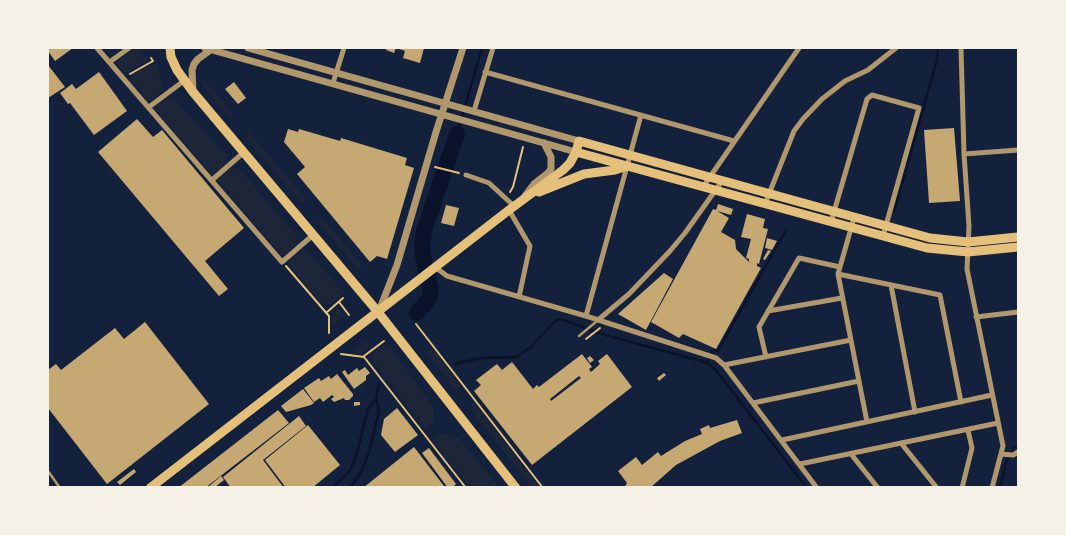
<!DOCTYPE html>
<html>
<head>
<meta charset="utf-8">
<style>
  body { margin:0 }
  #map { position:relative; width:1066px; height:535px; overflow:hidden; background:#14213d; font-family:Montserrat,sans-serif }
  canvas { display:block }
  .frame { position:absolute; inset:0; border:49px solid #f6f1e7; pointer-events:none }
</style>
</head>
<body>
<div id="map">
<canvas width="1066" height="535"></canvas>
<div class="frame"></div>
</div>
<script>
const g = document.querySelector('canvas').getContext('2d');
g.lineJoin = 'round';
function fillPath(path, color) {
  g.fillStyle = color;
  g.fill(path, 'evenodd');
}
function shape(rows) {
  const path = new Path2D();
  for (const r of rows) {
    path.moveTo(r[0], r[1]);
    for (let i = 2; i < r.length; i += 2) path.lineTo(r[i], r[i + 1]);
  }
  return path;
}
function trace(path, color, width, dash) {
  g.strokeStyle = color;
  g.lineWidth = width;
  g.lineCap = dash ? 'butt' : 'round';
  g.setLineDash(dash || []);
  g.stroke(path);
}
fillPath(shape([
  [135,48,142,52,148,60,128,72,124,72,117,64,118,61],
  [156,63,164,88,163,91,149,102,130,78,138,71],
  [200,75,234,115,230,119,204,88],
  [169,97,174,99,228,156,227,162,212,176,154,107],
  [250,133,307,200,302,204,245,137],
  [232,167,240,169,297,237,296,244,282,256,217,180],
  [322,218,362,265,358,269,318,222],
  [304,249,308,251,344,293,329,305,322,304,287,262],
  [338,307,344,315,332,326,333,312],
  [363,342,367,342,370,347,362,353,351,352],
  [383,345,391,348,434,408,435,421,425,429,372,360,371,355],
  [432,348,461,385,456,390,426,353],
  [473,401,539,487,532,487,472,411],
  [445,434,459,438,499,487,470,487,432,440,439,435]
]), '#1d2539');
trace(shape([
  [457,134,482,48],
  [894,212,937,60,938,48],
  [707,363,712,351,718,351,786,230],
  [454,364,481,358,517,357,532,346,552,324,557,320,564,320,598,333,701,361,710,365,715,369,807,488],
  [332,488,349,472,356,457,368,408,376,399,379,384],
  [348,488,353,484,362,470,369,453,379,411,376,399],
  [1000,488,1006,462,1014,448,1018,446]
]), '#0b132b', 2.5);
trace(shape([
  [417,313,429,299,431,290,423,256,422,246,424,231,457,134]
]), '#0b132b', 16);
fillPath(shape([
  [48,48,73,48,55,61,48,51],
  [387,48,396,48,394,53,386,50],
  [396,48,424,48,420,63,403,58,405,51],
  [48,65,65,87,48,98],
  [99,72,127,111,94,135,70,103,68,104,60,93,72,84,76,89],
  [234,82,246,98,238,104,225,89],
  [137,119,153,137,162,130,244,228,205,261,228,289,219,296,98,152],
  [954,128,960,201,929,203,924,130],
  [288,129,298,132,299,129,340,141,341,138,407,158,405,165,414,168,387,259,377,256,370,262,297,174,305,167,284,142],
  [718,204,733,209,731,215,717,211,729,218,721,232,735,240,736,249,749,262,749,259,746,258,751,239,741,237,747,214,765,219,763,228,768,229,759,264,757,263,757,266,761,268,716,349,683,334,679,338,651,322,713,209,716,210],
  [446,205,459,208,454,226,441,223],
  [767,238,777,241,772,250,765,248],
  [768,250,771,251,765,260,763,259],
  [664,273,673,279,646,330,618,314],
  [145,322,209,404,107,484,48,408,48,370,56,364,61,370,115,328,124,339],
  [582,354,592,367,589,369,591,372,600,364,598,361,607,354,632,387,532,465,474,391,481,385,476,380,497,364,502,370,512,362,533,389,537,385,539,387],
  [579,376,581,378,551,401,550,399],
  [590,356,594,360,590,363,587,358],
  [365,367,370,373,366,376,366,380,354,389,342,372,345,370,348,375,357,368,359,371],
  [664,373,666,375,659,381,657,378],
  [337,374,353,394,353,396,349,400,345,400,344,398,334,402,331,399,334,397,332,395,323,402,320,398,314,402,304,388,319,378,321,381,329,376,331,379],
  [303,389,314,403,311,405,286,412,281,406],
  [354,402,360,402,360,405,354,406],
  [397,408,418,435,395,452,381,435,384,419],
  [278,410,289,423,205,488,178,488],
  [299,416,306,426,263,460,284,488,231,488,223,477],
  [737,420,742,433,720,441,676,465,650,488,624,488,627,483,618,471,636,457,642,465,658,452,661,456,685,441,702,434,700,429,709,425,710,428],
  [308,425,340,465,312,488,286,488,265,460],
  [414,447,444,486,440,488,363,488],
  [429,448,456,484,452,488,448,488,422,453],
  [134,469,136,472,120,485,117,482],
  [221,476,224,480,214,488,207,488]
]), '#c6a872');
trace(shape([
  [130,74,153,61,151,58],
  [435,167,459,173],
  [510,192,513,187,523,147],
  [286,266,329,316,329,333],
  [339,302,349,315],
  [326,313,343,298],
  [416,324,543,488],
  [586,339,600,328],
  [341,354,364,357,466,488],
  [364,356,384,341]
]), '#e5c07b', 2);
trace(shape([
  [579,336,597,321],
  [48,471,60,488]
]), '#b1986c', 2.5);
trace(shape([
  [97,48,282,262,313,235],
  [961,48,964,154,969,226,967,269,1003,446,992,488],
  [111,61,129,48],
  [485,72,734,141],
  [333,83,344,48],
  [149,107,185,80],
  [474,111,493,48],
  [964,154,1018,150],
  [466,175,489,183,514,206],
  [212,180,243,153],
  [703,187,799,48],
  [765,204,794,131,803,119,822,99,845,81,868,70,896,48],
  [509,210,530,246,519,297],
  [854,218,838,274,867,422],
  [831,222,867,99,872,95,919,108,883,236],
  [435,267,447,276,586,316,716,358,724,365,817,488],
  [838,274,940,295,961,402],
  [891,285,915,412],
  [768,311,842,298],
  [586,316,641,115],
  [976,317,1018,312],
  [598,320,629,294,670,251,685,233,722,181],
  [766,357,759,327,799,258,840,267],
  [724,365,851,340],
  [753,403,859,381],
  [782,440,992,395],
  [901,443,937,488],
  [851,454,878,488],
  [1001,454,1013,455,1018,452],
  [800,464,998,423],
  [962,488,972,448,968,430]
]), '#b1986c', 5);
trace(shape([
  [205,48,576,152],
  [248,48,579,141],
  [193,92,192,70,194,64,198,59,212,49],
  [525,196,534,184,548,173,551,169,551,157,544,143],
  [379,311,397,265,436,132,463,48]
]), '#b1986c', 7);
trace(shape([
  [170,48,171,57,177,70,193,92,378,312,516,488],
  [576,152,927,248,968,252,1018,247],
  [539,192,584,174,615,170,627,166],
  [150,488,509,210,563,170,570,163,576,152,579,141,930,238,968,242,1018,237]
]), '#e5c07b', 9);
</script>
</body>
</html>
